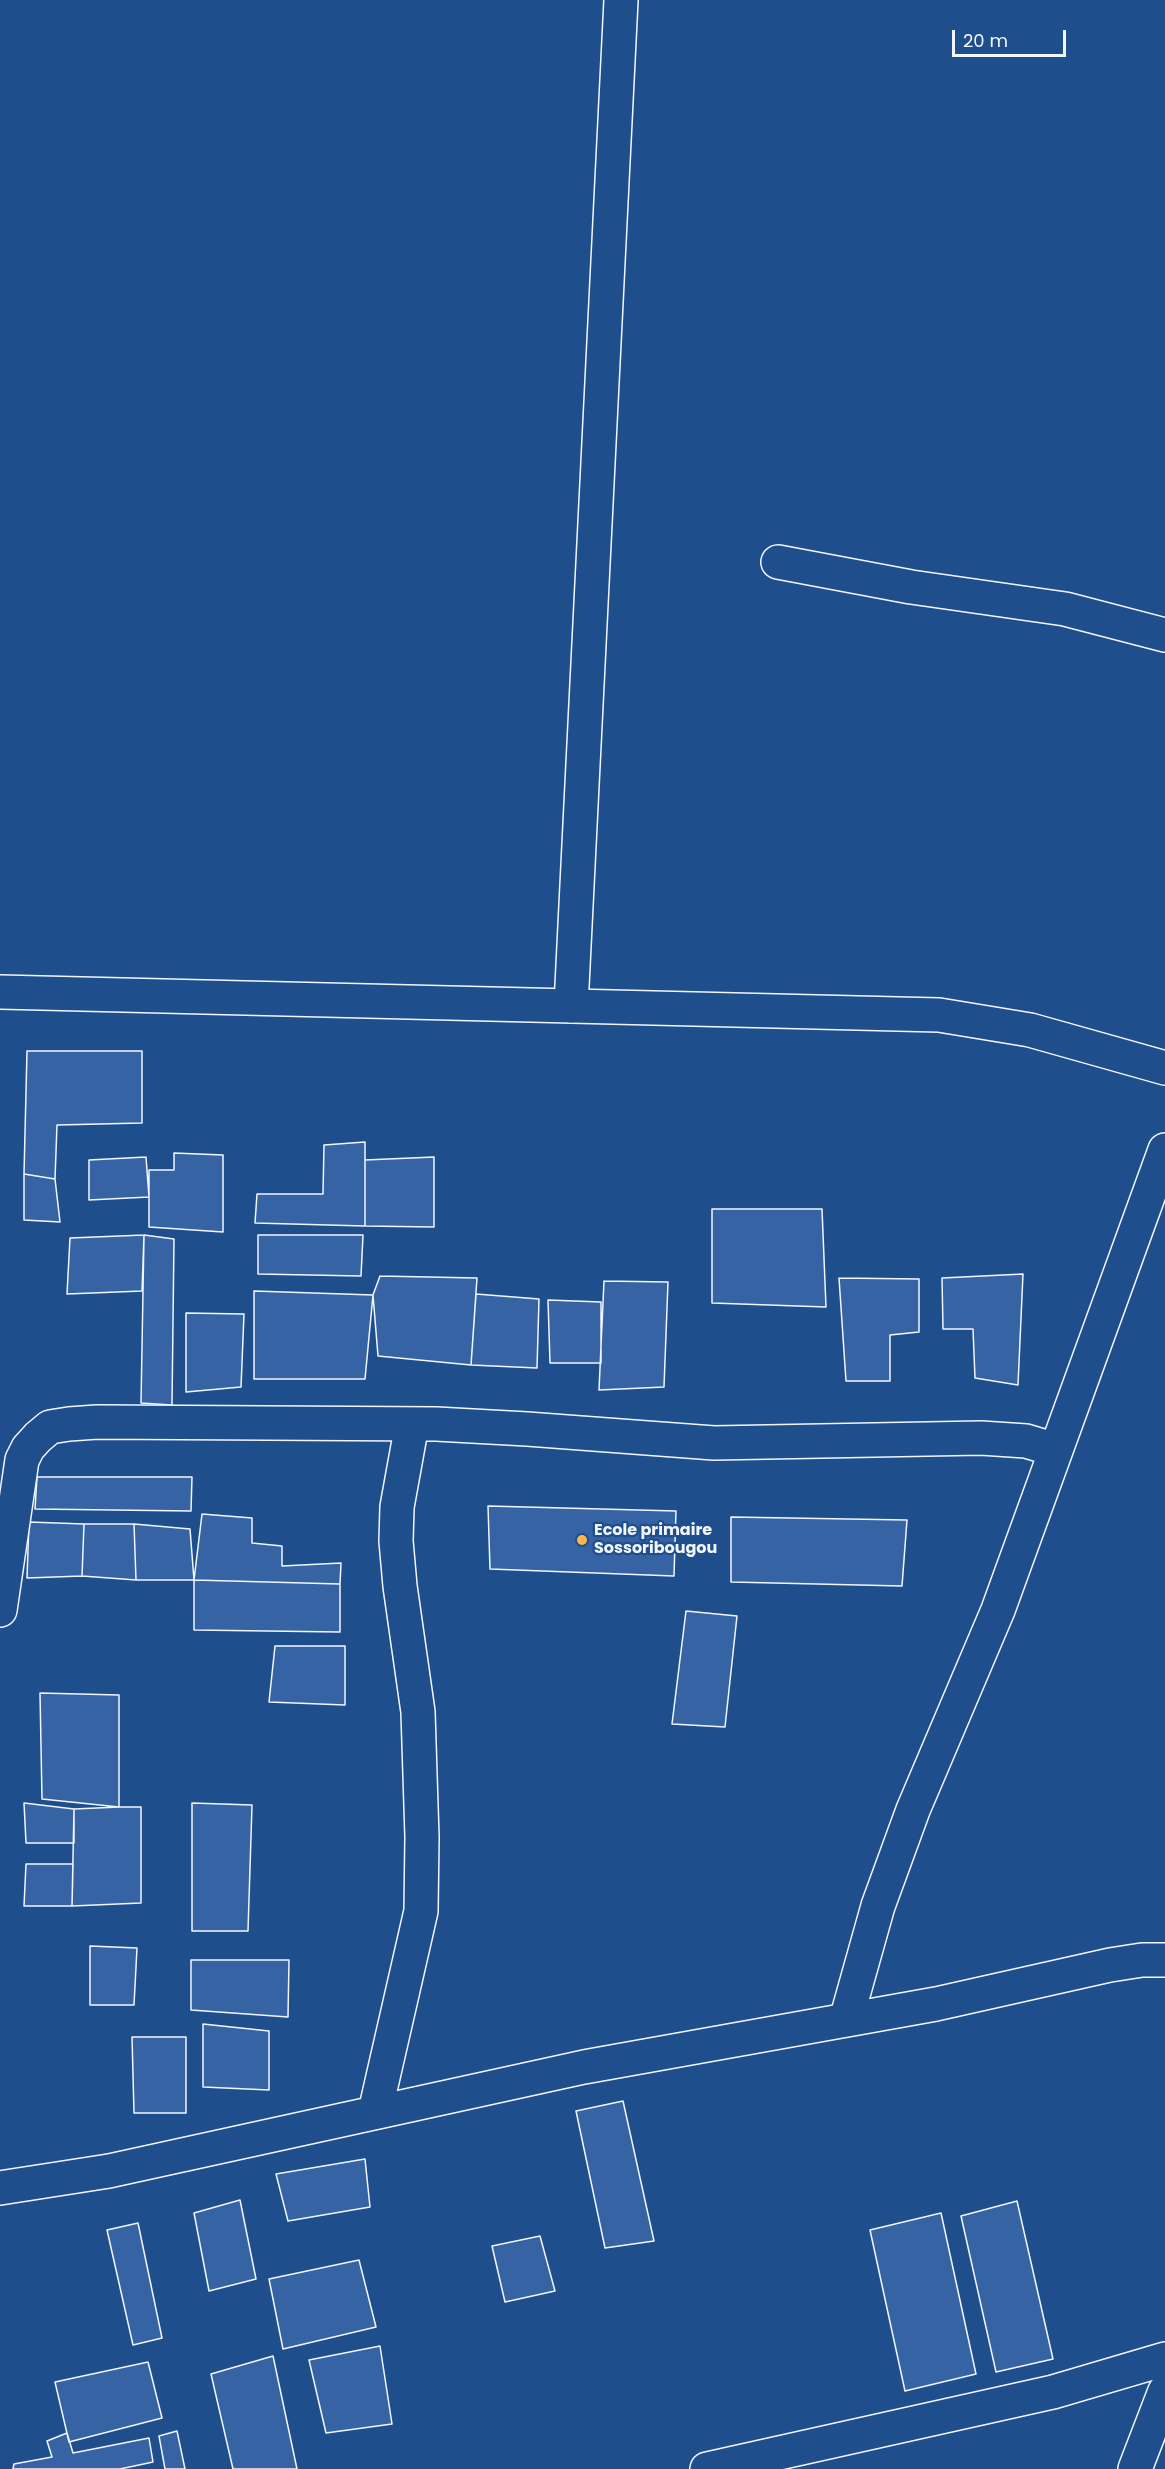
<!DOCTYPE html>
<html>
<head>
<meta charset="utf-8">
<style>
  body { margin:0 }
  #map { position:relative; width:1165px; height:2469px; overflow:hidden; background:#1f4e8c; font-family:Poppins,sans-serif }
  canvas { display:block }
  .scale { position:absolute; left:952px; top:30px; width:114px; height:27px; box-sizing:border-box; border:3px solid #f2f6ff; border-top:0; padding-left:8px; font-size:18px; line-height:21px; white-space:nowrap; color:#f2f6ff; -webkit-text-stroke:4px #1f4e8c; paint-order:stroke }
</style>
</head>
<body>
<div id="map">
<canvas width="1165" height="2469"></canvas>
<div class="scale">20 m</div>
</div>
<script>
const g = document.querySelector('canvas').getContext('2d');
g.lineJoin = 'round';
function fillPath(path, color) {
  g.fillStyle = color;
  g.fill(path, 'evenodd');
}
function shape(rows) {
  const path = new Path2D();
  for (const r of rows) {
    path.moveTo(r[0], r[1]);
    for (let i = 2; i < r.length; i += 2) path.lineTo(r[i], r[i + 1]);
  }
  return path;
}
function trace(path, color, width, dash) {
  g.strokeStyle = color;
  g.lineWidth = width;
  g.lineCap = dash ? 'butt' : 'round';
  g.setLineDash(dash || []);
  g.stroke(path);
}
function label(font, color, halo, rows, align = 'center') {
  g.font = font + ' Poppins,sans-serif';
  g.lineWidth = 4.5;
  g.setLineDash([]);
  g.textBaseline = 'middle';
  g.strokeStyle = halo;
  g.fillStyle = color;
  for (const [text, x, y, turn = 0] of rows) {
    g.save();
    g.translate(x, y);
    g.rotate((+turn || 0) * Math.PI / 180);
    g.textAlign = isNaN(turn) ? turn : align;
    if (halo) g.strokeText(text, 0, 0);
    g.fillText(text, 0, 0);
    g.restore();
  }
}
const building = shape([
  [27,1051,142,1051,142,1123,57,1125,55,1179,24,1174,27,1051],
  [365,1142,365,1226,255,1223,257,1194,323,1194,324,1145,365,1142],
  [174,1153,223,1155,223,1232,149,1227,149,1170,174,1170,174,1153],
  [146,1157,149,1197,89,1200,89,1160,146,1157],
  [434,1157,434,1227,365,1226,365,1160,434,1157],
  [24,1174,55,1179,60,1222,24,1220,24,1174],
  [712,1209,822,1209,826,1307,712,1303,712,1209],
  [144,1235,174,1239,172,1405,141,1403,144,1235],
  [144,1235,142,1291,67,1294,70,1238,144,1235],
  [258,1235,363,1235,361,1276,258,1274,258,1235],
  [1023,1274,1018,1385,975,1378,973,1329,943,1329,942,1278,1023,1274],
  [380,1276,477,1278,471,1365,378,1356,373,1295,380,1276],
  [839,1278,919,1279,919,1332,890,1335,890,1381,846,1381,839,1278],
  [604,1281,668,1282,664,1387,599,1390,604,1281],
  [254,1291,373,1295,365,1379,254,1379,254,1291],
  [476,1294,539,1299,537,1368,471,1365,476,1294],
  [548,1300,601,1302,601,1363,550,1363,548,1300],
  [186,1313,244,1314,241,1387,186,1392,186,1313],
  [37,1477,192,1477,191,1511,35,1509,37,1477],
  [488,1506,676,1511,674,1576,490,1569,488,1506],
  [202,1514,252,1518,252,1543,282,1546,282,1566,341,1563,340,1584,194,1580,202,1514],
  [731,1517,907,1520,902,1586,731,1582,731,1517],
  [29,1522,84,1524,82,1576,27,1578,29,1522],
  [84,1524,134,1524,136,1580,82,1576,84,1524],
  [134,1524,190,1529,194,1580,136,1580,134,1524],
  [194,1580,340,1584,340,1632,194,1630,194,1580],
  [686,1611,737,1616,725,1727,672,1724,686,1611],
  [275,1646,345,1646,345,1705,269,1702,275,1646],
  [40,1693,119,1695,119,1807,42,1799,40,1693],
  [24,1803,74,1809,74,1843,26,1843,24,1803],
  [192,1803,252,1805,248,1931,192,1931,192,1803],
  [119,1807,141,1807,141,1903,72,1906,74,1809,119,1807],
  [26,1864,73,1864,72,1906,24,1906,26,1864],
  [90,1946,137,1948,134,2005,90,2005,90,1946],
  [191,1960,289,1960,288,2017,191,2010,191,1960],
  [203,2024,269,2031,269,2090,203,2087,203,2024],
  [132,2037,186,2037,186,2113,134,2113,132,2037],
  [623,2101,654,2241,605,2248,576,2111,623,2101],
  [365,2159,370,2207,288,2221,276,2174,365,2159],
  [240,2200,256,2279,209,2291,194,2213,240,2200],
  [1017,2201,1053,2359,996,2372,961,2216,1017,2201],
  [941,2213,976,2374,905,2391,870,2230,941,2213],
  [138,2223,162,2338,133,2345,107,2230,138,2223],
  [540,2236,555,2291,505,2302,492,2246,540,2236],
  [359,2260,376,2327,283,2349,269,2279,359,2260],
  [380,2346,392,2424,326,2433,309,2360,380,2346],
  [273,2356,297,2469,233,2469,211,2374,273,2356],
  [148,2362,162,2418,69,2442,55,2382,148,2362],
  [177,2431,185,2469,165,2469,159,2436,177,2431],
  [67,2433,73,2453,149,2438,153,2462,120,2469,13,2469,14,2464,52,2457,47,2441,67,2433]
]);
fillPath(building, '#3563a3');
trace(building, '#f2f6ff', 1.5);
const street = shape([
  [778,562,911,587,1065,609,1165,635],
  [571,1006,621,0],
  [0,1610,22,1460,28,1448,38,1437,50,1427,69,1424,97,1422,436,1424,527,1429,714,1443,981,1438,1026,1441,1056,1450],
  [846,2020,878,1906,913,1810,998,1610,1165,1150],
  [375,2112,421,1911,422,1837,418,1712,400,1586,396,1541,397,1507,412,1424],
  [0,2188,109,2171,584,2067,936,2004,1110,1965,1142,1960,1165,1960],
  [707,2469,1053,2392,1165,2359],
  [1135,2469,1165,2391]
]);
const secondary = shape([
  [0,992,939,1015,1030,1030,1165,1068]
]);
trace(street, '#f2f6ff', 36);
trace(secondary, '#f2f6ff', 36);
trace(street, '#1f4e8c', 33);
trace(secondary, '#1f4e8c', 33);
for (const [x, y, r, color] of [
  [582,1540,6,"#ffb74d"]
]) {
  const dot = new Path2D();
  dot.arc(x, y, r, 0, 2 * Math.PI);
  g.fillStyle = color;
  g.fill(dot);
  trace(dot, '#1f4e8c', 2);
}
label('bold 16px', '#f2f6ff', '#1f4e8c', [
  ["Ecole primaire",594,1531],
  ["Sossoribougou",594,1549]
], 'left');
</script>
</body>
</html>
